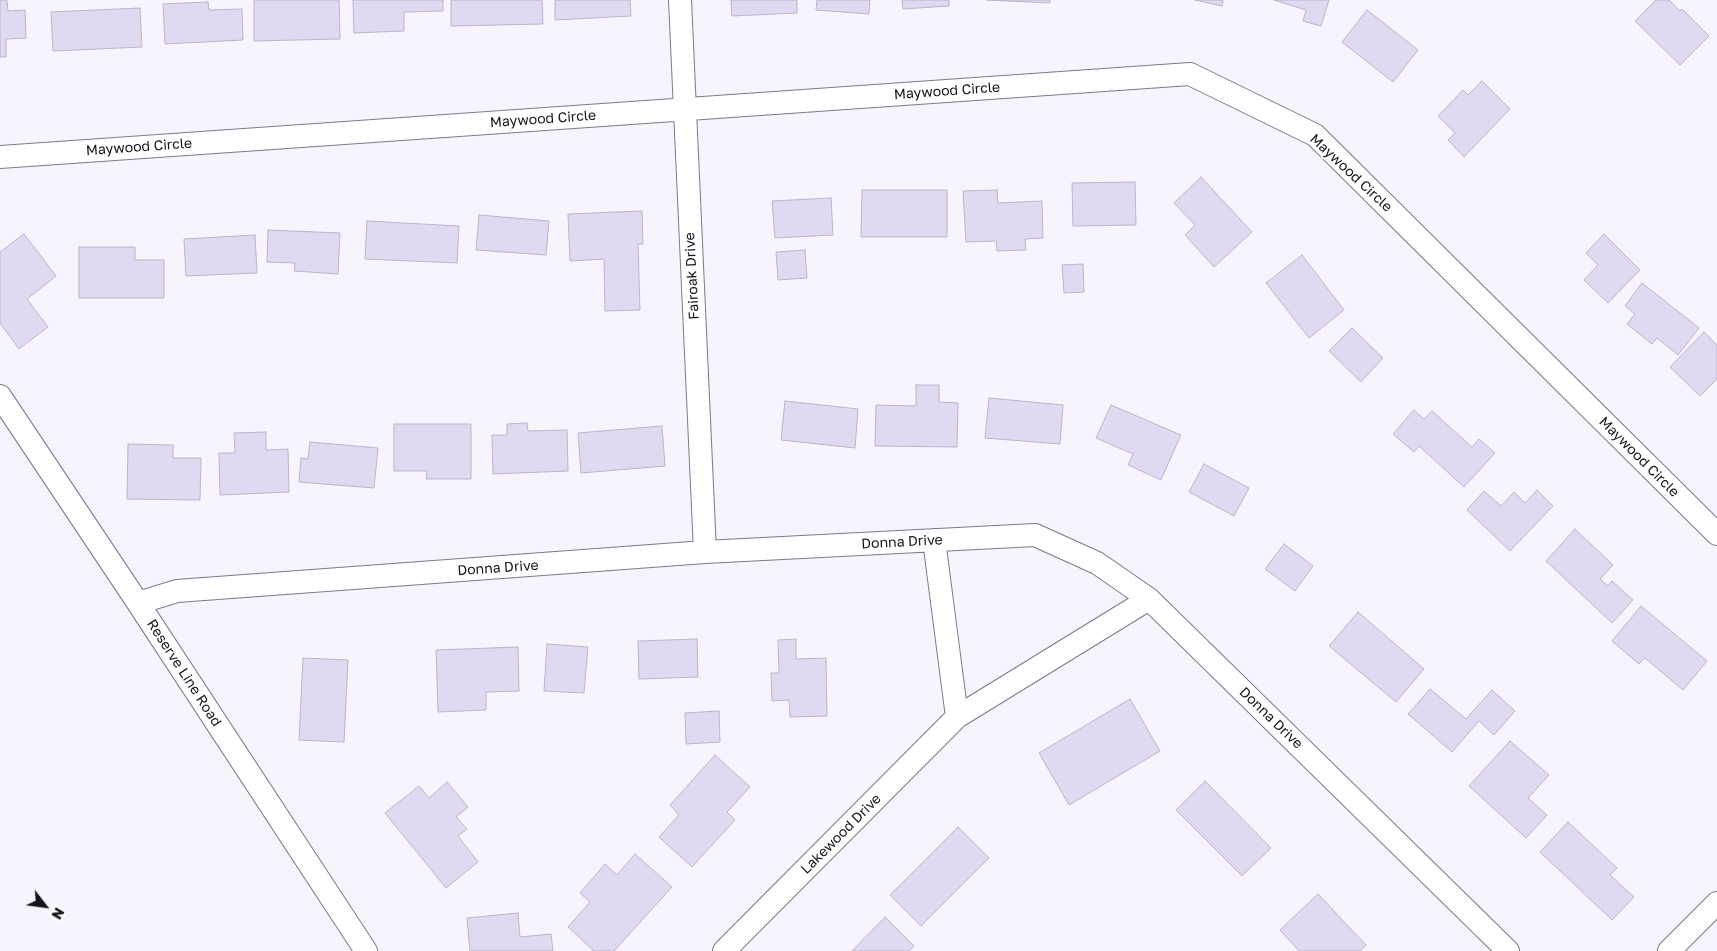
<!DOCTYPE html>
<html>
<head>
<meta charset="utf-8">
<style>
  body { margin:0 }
  #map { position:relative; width:1717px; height:951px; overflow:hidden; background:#f7f4fe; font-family:"Golos Text",sans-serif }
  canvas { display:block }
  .north { position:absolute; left:20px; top:881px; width:50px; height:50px; -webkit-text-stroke:4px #fff; paint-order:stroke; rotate:120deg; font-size:14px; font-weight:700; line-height:20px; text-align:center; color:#16131b }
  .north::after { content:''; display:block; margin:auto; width:18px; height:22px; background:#16131b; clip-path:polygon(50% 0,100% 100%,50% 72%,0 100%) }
</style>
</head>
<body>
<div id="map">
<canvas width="1717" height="951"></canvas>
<div class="north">N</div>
</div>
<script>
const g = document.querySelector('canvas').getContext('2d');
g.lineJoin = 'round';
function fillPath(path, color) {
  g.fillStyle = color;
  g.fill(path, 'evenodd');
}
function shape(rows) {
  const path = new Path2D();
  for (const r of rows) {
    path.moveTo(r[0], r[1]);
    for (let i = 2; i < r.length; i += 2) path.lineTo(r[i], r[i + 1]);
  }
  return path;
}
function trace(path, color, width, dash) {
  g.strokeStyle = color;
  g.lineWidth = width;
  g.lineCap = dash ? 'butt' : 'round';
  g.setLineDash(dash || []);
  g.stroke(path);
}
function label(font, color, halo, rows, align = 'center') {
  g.font = font + ' "Golos Text",sans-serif';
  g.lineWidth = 4;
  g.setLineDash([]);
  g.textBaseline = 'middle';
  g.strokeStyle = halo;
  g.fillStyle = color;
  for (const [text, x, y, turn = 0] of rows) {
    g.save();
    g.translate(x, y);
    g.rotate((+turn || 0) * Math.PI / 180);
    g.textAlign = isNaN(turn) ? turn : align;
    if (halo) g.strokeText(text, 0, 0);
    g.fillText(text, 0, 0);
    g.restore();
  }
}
const building = shape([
  [0,0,7,0,8,11,25,10,26,38,6,39,6,57,0,57,0,0],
  [254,0,339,0,340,39,254,41,254,0],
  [353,0,443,0,443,11,404,12,404,31,354,33,353,0],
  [451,0,542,0,543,24,451,26,451,0],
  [555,0,630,0,631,16,555,20,555,0],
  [731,0,797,0,797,13,732,16,731,0],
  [817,0,870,0,869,14,816,10,817,0],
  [902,0,949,0,949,6,903,9,902,0],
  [987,0,1050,0,1050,3,987,0],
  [1195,0,1223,0,1222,6,1195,0],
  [1274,0,1329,0,1321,26,1303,21,1306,10,1274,0],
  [1656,0,1669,0,1680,11,1682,9,1709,36,1680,65,1635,21,1656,0],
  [208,2,209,10,242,9,243,40,165,44,163,4,208,2],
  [140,8,142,47,53,51,51,12,140,8],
  [1367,10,1418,50,1393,82,1342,42,1367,10],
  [1482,81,1510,109,1464,157,1448,140,1455,133,1438,116,1463,90,1468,95,1482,81],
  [1201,177,1252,232,1214,267,1185,235,1195,225,1174,203,1201,177],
  [1135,182,1136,225,1073,226,1072,183,1135,182],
  [862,190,947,190,947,237,861,237,862,190],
  [997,190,998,203,1042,201,1043,238,1025,239,1026,250,997,251,996,241,966,242,963,191,997,190],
  [831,198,833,235,775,238,772,201,831,198],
  [642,211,643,244,638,244,640,310,605,311,604,259,570,261,568,214,642,211],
  [479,215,549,221,546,255,476,250,479,215],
  [367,221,459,226,457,263,365,259,367,221],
  [268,230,340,233,338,274,294,271,295,263,267,262,268,230],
  [24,234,56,276,27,299,48,327,19,349,0,323,0,252,24,234],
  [1604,234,1640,270,1608,303,1584,280,1598,265,1586,253,1604,234],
  [255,235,257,273,186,276,184,239,255,235],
  [79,247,135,247,135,260,164,260,164,298,79,298,79,247],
  [805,250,807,278,778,280,776,252,805,250],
  [1302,255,1344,310,1309,338,1266,283,1302,255],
  [1083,264,1084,292,1064,293,1062,265,1083,264],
  [1642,283,1699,328,1678,355,1657,338,1652,344,1627,324,1635,314,1625,306,1642,283],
  [1352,328,1383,358,1361,382,1329,351,1352,328],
  [1704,332,1717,345,1717,379,1700,396,1670,367,1704,332],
  [916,385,939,385,939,402,958,403,957,447,875,446,876,405,916,406,916,385],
  [989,398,1063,405,1060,444,985,438,989,398],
  [785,401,858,409,855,448,781,440,785,401],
  [1111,405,1181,435,1161,480,1128,465,1133,454,1096,438,1111,405],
  [1414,410,1424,419,1432,411,1472,447,1479,439,1495,453,1464,487,1419,446,1414,452,1393,434,1414,410],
  [527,423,528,431,567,430,568,471,493,474,492,435,507,435,507,424,527,423],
  [394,424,471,424,471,479,426,479,427,471,394,471,394,424],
  [662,426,665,466,581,473,578,433,662,426],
  [266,432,266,450,288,449,289,492,220,495,219,453,235,453,234,433,266,432],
  [310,442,378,448,374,488,299,482,301,458,308,459,310,442],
  [128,444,173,445,173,458,201,458,200,500,127,499,128,444],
  [1204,464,1249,488,1234,516,1189,492,1204,464],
  [1537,490,1553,506,1510,551,1467,510,1484,491,1501,506,1514,492,1525,503,1537,490],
  [1575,529,1613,565,1600,579,1608,586,1612,581,1633,600,1612,623,1546,561,1575,529],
  [1284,544,1313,566,1295,591,1265,569,1284,544],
  [1641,606,1707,661,1683,690,1645,658,1639,664,1612,641,1641,606],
  [1358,612,1424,669,1396,702,1329,646,1358,612],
  [697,639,698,677,639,679,638,641,697,639],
  [796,639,796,659,826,658,827,716,790,717,789,700,772,701,771,673,779,673,778,640,796,639],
  [547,644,588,647,584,693,544,691,547,644],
  [518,647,519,691,486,692,486,710,438,712,436,650,518,647],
  [303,658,348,660,344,742,299,740,303,658],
  [1430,689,1466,719,1492,690,1515,711,1494,735,1479,721,1452,752,1408,714,1430,689],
  [1130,699,1160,751,1069,805,1039,753,1130,699],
  [719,711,720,742,686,744,685,713,719,711],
  [1510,741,1549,775,1528,798,1547,815,1526,838,1469,786,1510,741],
  [715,755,750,787,727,812,735,820,692,867,659,837,679,815,670,805,715,755],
  [1205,781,1271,848,1242,876,1176,810,1205,781],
  [447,782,468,807,456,817,467,829,458,836,478,862,446,888,385,813,419,786,429,798,447,782],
  [1568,822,1617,868,1610,875,1634,897,1612,920,1540,852,1568,822],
  [958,827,989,858,921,926,890,895,958,827],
  [635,854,672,887,614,951,594,951,568,927,590,902,580,893,605,864,617,875,635,854],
  [1318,894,1366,945,1360,951,1299,951,1280,930,1318,894],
  [518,913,520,937,551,934,553,951,470,951,467,918,518,913],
  [885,917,914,946,909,951,852,951,885,917]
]);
fillPath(building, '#e0d9f1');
trace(building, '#bbb4cb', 1);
const street = shape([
  [680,0,705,552],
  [0,157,1190,74,1315,135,1717,534],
  [0,396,138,603,366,951],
  [934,540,957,717],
  [138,603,177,591,705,552,1035,535,1097,563,1149,599,1508,951],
  [724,951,957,717,1149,599],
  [1669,951,1717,903]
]);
trace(street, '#7e778c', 24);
trace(street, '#fff', 22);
label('14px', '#16131b', '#fff', [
  ["Maywood Circle",947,91,-4],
  ["Maywood Circle",543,119,-4],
  ["Maywood Circle",139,147,-4],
  ["Maywood Circle",1351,173,43],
  ["Fairoak Drive",692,276,-93],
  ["Maywood Circle",1639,457,45],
  ["Donna Drive",902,542,-3],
  ["Donna Drive",498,568,-4],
  ["Reserve Line Road",184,673,57],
  ["Donna Drive",1271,718,44],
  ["Lakewood Drive",841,834,-45]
]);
</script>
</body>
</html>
